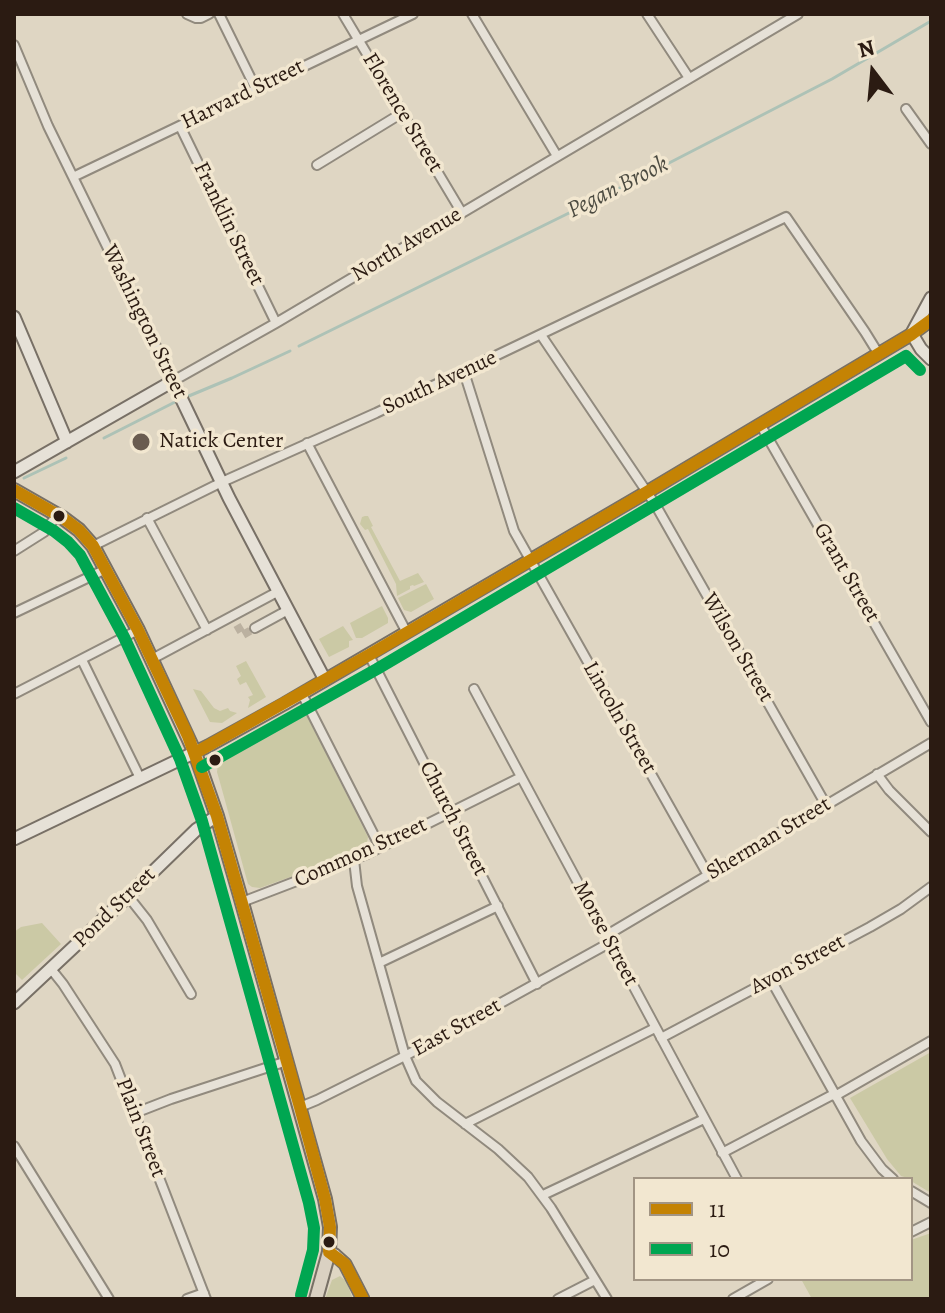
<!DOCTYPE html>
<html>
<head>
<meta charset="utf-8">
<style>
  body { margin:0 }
  #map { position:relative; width:945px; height:1313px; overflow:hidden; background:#dfd6c3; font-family:Alegreya,serif }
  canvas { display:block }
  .frame { position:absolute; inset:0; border:16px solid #2b1b12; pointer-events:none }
  .legend { position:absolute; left:633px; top:1177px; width:280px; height:104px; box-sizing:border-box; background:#f2e7d0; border:2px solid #a29584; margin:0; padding:10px 14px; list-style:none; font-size:24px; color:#2b1b12 }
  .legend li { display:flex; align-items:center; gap:16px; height:40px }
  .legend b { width:40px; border:2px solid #a29584 }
  .north { position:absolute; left:833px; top:32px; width:80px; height:80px; -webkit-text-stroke:6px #f2e7d0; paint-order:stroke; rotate:344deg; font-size:22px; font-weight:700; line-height:32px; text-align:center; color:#2b1b12 }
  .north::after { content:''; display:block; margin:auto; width:28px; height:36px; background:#2b1b12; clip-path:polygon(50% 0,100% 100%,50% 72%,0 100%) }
</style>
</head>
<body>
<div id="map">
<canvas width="945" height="1313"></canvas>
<div class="frame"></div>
<ul class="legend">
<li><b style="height:10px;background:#c48304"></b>11</li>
<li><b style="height:10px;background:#00a651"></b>10</li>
</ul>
<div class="north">N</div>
</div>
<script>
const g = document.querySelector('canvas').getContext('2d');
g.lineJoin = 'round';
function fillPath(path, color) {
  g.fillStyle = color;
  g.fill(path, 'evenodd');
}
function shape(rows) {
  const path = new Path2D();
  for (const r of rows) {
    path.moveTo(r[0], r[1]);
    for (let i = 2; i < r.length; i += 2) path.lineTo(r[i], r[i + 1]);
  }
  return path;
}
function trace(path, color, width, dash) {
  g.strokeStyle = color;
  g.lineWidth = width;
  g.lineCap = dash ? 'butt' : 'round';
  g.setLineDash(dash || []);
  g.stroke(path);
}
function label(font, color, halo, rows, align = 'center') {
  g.font = font + ' Alegreya,serif';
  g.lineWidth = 7;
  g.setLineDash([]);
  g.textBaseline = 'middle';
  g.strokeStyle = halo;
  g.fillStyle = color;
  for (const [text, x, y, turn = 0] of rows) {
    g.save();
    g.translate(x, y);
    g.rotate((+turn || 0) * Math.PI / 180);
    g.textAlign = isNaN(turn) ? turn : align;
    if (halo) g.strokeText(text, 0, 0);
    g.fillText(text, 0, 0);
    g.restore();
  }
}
fillPath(shape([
  [365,516,368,516,373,526,371,527,400,581,418,573,424,582,414,586,413,585,410,586,410,589,397,596,396,584,368,529,365,530,360,524,362,517],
  [426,584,434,599,411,612,404,610,398,598],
  [382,606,388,618,388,623,362,638,356,638,350,623],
  [343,626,353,640,349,641,349,647,329,657,319,639],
  [246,661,266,697,248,708,250,700,248,697,253,695,246,682,240,685,237,679,241,676,236,666],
  [193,689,201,691,214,708,220,711,228,708,230,711,237,713,222,723,210,722],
  [298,711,306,714,368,837,367,843,362,851,260,888,252,887,248,884,221,786,217,772,218,765,229,751],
  [42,923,61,944,22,980,14,972,14,932,21,927],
  [931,1052,931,1193,911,1181,911,1179,901,1176,887,1159,850,1098],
  [931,1233,931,1299,812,1299,801,1279,911,1279,911,1240],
  [340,1276,346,1281,353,1299,325,1299,332,1280]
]), '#cbc9a5');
trace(shape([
  [299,346,638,179,832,79,931,21],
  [184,398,232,378,290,351],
  [104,438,177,401],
  [24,478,66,458]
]), '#adc2b6', 3);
trace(shape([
  [237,625,243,635,255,628]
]), '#bbb1a0', 8, [8, 4]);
const street = shape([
  [187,14,196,18,201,18,209,14],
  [219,14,256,89],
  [343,14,462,213],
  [472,14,557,156],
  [647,14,689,78],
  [14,45,48,126,173,381,276,323,798,14],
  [906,109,931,144],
  [180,126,276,323],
  [317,165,402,113],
  [73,177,413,14],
  [541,335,655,504,826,805],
  [464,372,514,531,708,875],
  [760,424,931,722],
  [307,443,407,633],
  [147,518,207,630],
  [93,546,222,482,376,413,786,217,865,332,878,353],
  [14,551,44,532,58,514],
  [14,613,106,569],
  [255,628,288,610],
  [369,655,537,984],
  [152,659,279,591],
  [82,660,140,778],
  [474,689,737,1179],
  [14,694,138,630],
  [302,694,380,847],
  [877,774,889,790,931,832],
  [354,860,357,886,405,1056,416,1081,437,1102,498,1149,528,1177,551,1208,607,1299],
  [128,896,147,920,191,994],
  [242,902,367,854,521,777],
  [607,935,931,743],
  [379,963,498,906],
  [51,969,63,984,115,1064,206,1299],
  [771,980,861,1141,882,1169,893,1179],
  [661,1038,870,927,901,909,931,887],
  [835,1096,931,1041],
  [300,1107,317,1100,405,1056,611,942],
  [135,1113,171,1099,287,1061],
  [465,1124,655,1028],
  [14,1146,109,1299],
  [722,1153,834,1094],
  [911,1191,931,1203],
  [543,1195,704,1119],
  [911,1232,931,1222],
  [187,1299,204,1293],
  [558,1299,595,1280],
  [733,1299,768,1279]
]);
const secondary = shape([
  [14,317,67,442],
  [912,333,931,298],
  [912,334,921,349,931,359],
  [14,472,173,381,229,498,325,680],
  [14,839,208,746,284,704,647,492,912,334,931,320],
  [14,1003,126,898,197,829,217,816],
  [329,1252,335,1255,345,1264,363,1299]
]);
const primary = shape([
  [14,490,63,518,79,530,93,546,138,630,195,753,217,816,239,892,325,1199,330,1227,329,1252,316,1299]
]);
trace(street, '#918a7e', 12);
trace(secondary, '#787066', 15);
trace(primary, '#787066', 16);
trace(street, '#e6e1d7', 8);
trace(secondary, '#e6e1d7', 11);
trace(primary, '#dad1c2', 12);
trace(shape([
  [14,490,63,518,79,530,93,546,138,630,188,736,217,816,300,1107,325,1199,330,1227,329,1252,345,1264,363,1299],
  [195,753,369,655,647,492,912,334,931,320]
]), '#c48304', 12);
trace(shape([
  [14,508,54,531,68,542,80,555,124,637,180,759,202,821,309,1203,314,1228,313,1250,301,1295],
  [202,767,377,669,906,356,920,370]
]), '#00a651', 12);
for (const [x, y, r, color] of [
  [141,442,10,"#6a5c50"],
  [59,516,7,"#2b1b12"],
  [215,760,7,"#2b1b12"],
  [329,1242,7,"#2b1b12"]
]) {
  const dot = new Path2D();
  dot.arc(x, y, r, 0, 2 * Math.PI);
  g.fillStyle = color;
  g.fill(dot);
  trace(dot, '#f2e7d0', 3);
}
label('22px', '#2b1b12', '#f2e7d0', [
  ["Harvard Street",243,95,-26],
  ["Florence Street",402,113,59],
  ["Franklin Street",228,224,64],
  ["North Avenue",407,245,-31],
  ["Washington Street",144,322,64],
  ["South Avenue",440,383,-25],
  ["Grant Street",846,573,60],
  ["Wilson Street",737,648,60],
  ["Lincoln Street",619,718,60],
  ["Church Street",453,819,63],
  ["Sherman Street",769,839,-31],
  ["Common Street",361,853,-24],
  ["Pond Street",115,908,-44],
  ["Morse Street",605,934,62],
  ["Avon Street",798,965,-28],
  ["East Street",457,1028,-29],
  ["Plain Street",140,1128,69]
]);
label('22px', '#2b1b12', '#f2e7d0', [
  ["Natick Center",159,442]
], 'left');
label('italic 24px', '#4c4b41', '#f2e7d0', [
  ["Pegan Brook",618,188,-27]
]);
</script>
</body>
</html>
